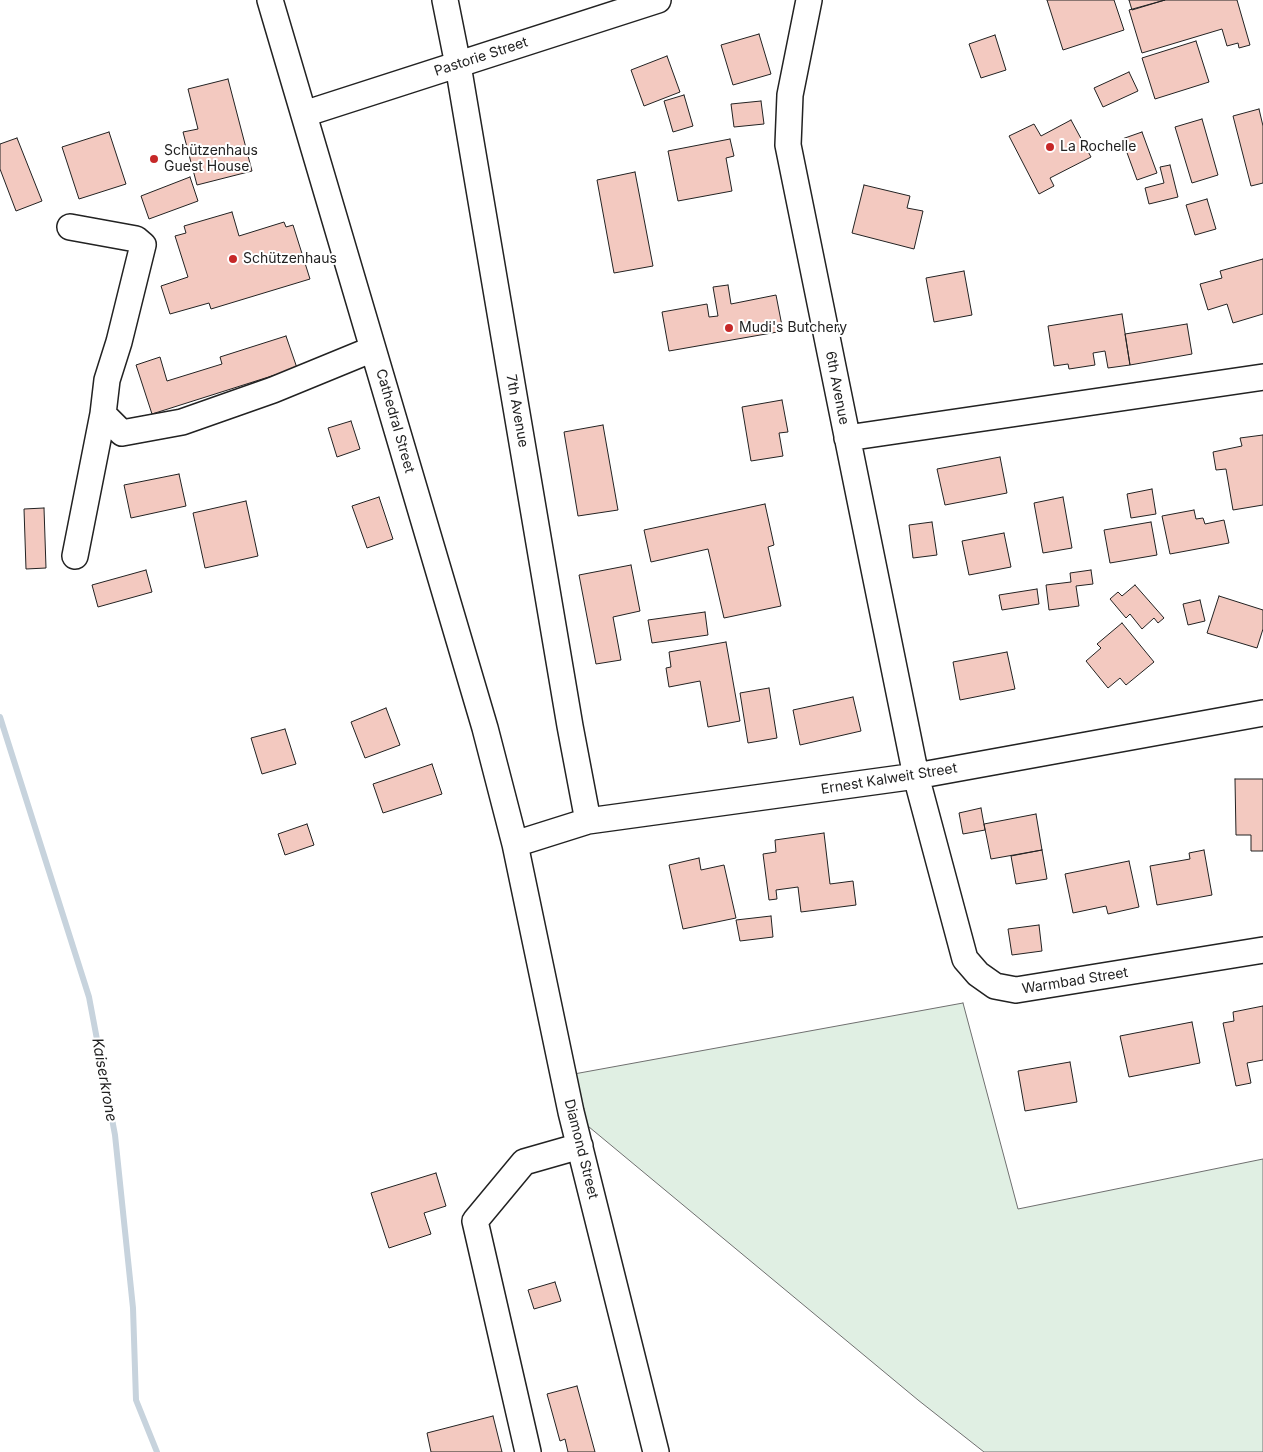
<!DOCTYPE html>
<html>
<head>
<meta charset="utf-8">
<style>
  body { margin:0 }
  canvas { display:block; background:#fff }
</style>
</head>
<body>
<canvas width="1263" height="1452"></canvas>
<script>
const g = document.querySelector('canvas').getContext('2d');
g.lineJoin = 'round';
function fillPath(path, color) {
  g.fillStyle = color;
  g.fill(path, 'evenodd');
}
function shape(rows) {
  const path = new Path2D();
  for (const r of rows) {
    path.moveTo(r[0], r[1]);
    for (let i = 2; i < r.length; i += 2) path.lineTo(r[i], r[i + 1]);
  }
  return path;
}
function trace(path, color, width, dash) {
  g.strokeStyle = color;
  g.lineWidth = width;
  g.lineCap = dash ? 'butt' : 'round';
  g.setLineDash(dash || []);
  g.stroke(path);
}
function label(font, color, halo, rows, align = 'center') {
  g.font = font + ' Inter,sans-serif';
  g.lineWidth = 4;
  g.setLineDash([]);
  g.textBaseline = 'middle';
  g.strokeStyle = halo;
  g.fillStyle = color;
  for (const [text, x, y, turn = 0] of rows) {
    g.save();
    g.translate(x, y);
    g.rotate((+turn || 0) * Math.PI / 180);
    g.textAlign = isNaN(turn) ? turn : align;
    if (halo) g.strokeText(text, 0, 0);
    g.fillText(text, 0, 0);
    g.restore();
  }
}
const green = shape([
  [963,1003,1018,1209,1263,1159,1263,1452,984,1452,918,1400,571,1112,563,1076,963,1003]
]);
fillPath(green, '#e0efe3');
trace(green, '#6f6f6f', 1);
trace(shape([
  [0,717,89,997,115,1135,133,1308,136,1400,157,1452]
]), '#c7d3dd', 6);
const building = shape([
  [1047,0,1114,0,1124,30,1063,50,1047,0],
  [1129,0,1165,0,1132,10,1129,0],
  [1165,0,1237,0,1250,45,1239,48,1238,43,1227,46,1222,29,1142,53,1129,10,1165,0],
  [759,34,771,74,733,85,721,45,759,34],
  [995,35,1006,70,981,78,969,44,995,35],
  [1196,41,1209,82,1155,99,1142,58,1196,41],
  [667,56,680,92,644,106,631,70,667,56],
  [1129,72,1138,91,1103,107,1094,88,1129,72],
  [228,79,252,171,197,185,183,132,198,129,188,89,228,79],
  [684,95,693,126,673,132,664,101,684,95],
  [761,101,764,124,734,127,731,104,761,101],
  [1259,109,1263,126,1263,183,1251,186,1233,116,1259,109],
  [1202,119,1218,175,1192,183,1175,127,1202,119],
  [1071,120,1091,157,1050,178,1054,186,1039,194,1009,136,1034,124,1041,136,1071,120],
  [109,132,126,184,79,199,62,147,109,132],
  [1142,132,1157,173,1137,180,1122,139,1142,132],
  [17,138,42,201,16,211,0,169,0,144,17,138],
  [730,139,734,156,726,158,732,191,678,201,668,151,730,139],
  [1170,165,1178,197,1149,204,1145,188,1164,183,1160,167,1170,165],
  [635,172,653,266,614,273,597,180,635,172],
  [190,177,198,201,149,219,141,196,190,177],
  [864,185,910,196,907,208,923,211,914,249,852,233,864,185],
  [1207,199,1216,229,1195,235,1186,205,1207,199],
  [232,212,239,236,284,222,286,227,293,225,310,279,211,309,209,303,170,314,161,286,188,277,175,236,186,233,184,226,232,212],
  [1263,259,1263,314,1233,323,1227,304,1208,310,1200,284,1222,278,1220,271,1263,259],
  [964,271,972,315,934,322,926,278,964,271],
  [728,285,731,304,776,295,783,331,669,351,662,312,707,304,709,317,718,316,713,287,728,285],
  [1122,314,1130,365,1108,368,1105,351,1093,353,1095,365,1069,369,1068,364,1054,366,1048,326,1122,314],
  [1187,324,1192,354,1130,365,1125,334,1187,324],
  [286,336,297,368,152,414,136,365,160,357,167,381,222,364,220,357,286,336],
  [782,400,788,432,779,433,783,456,751,461,742,407,782,400],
  [351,421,360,449,337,457,328,428,351,421],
  [603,425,618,510,578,516,564,432,603,425],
  [1263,435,1263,505,1233,510,1226,469,1216,470,1213,452,1242,446,1240,438,1263,435],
  [1000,457,1007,493,945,505,937,469,1000,457],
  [179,474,186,506,131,518,124,485,179,474],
  [1152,489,1156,514,1131,518,1127,494,1152,489],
  [379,497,393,539,367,548,352,506,379,497],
  [1063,497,1072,548,1043,553,1034,503,1063,497],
  [246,501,258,556,205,568,193,513,246,501],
  [765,504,774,545,768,547,781,606,724,618,708,549,651,562,644,530,765,504],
  [44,508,46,568,26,569,24,509,44,508],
  [1194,510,1196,519,1203,518,1205,524,1224,520,1229,543,1170,554,1162,516,1194,510],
  [932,522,937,555,913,558,909,525,932,522],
  [1151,522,1157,555,1110,563,1104,530,1151,522],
  [1004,533,1011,567,969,575,962,541,1004,533],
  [631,565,640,611,613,617,621,660,596,664,579,575,631,565],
  [146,570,152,592,98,607,92,585,146,570],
  [1091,570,1093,584,1076,586,1079,606,1049,610,1046,585,1071,582,1070,573,1091,570],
  [1135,585,1164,618,1158,623,1154,618,1142,629,1130,614,1126,618,1110,599,1118,592,1122,596,1135,585],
  [1037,589,1039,604,1002,610,999,595,1037,589],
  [1219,596,1263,610,1263,629,1257,648,1207,633,1219,596],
  [1200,600,1205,621,1188,625,1183,604,1200,600],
  [705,612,708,635,652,643,648,620,705,612],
  [1122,623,1154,662,1126,685,1120,678,1108,688,1086,661,1101,648,1097,644,1122,623],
  [726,642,740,721,708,727,700,681,669,687,666,668,671,667,669,652,726,642],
  [1007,652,1015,689,960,700,953,662,1007,652],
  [769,688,777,738,748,743,740,693,769,688],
  [853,697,861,731,800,745,793,710,853,697],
  [386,708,400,745,365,758,351,722,386,708],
  [285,729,296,764,262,774,251,738,285,729],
  [432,764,442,794,383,813,373,784,432,764],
  [1235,779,1263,779,1263,851,1251,851,1251,835,1236,835,1235,779],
  [981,808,985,830,963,834,959,813,981,808],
  [1036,814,1042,850,991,859,984,824,1036,814],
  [307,824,314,845,285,855,278,834,307,824],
  [824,833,830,884,853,881,856,905,801,912,798,887,776,890,777,899,769,900,763,854,776,852,775,840,824,833],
  [1042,850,1047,879,1016,884,1011,856,1042,850],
  [1204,850,1212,895,1157,905,1150,866,1190,859,1189,853,1204,850],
  [699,858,701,870,724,865,736,918,683,929,669,865,699,858],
  [1129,861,1139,907,1108,914,1106,906,1073,913,1065,874,1129,861],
  [771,916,773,937,740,941,736,920,771,916],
  [1039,925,1042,951,1012,955,1008,929,1039,925],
  [1263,1006,1263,1060,1247,1063,1251,1083,1236,1086,1223,1023,1234,1021,1233,1012,1263,1006],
  [1192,1022,1200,1063,1129,1077,1120,1036,1192,1022],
  [1070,1062,1077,1102,1025,1111,1018,1071,1070,1062],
  [436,1173,446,1206,424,1213,431,1234,389,1248,371,1193,436,1173],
  [555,1282,561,1301,534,1309,528,1290,555,1282],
  [577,1386,595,1452,568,1452,565,1439,560,1441,547,1394,577,1386],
  [493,1416,502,1452,431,1452,427,1433,493,1416]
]);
fillPath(building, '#f3c9c0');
trace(building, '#222', 1);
const minor = shape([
  [270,0,485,728,515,844,571,1112,656,1452],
  [445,0,458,65,570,726,588,821],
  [809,0,790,95,788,145,916,776,965,959,978,974,995,986,1016,990,1263,950],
  [304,114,658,0],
  [70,227,136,239,143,245,119,342,107,380,103,414,122,433,182,422,273,390,373,349],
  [847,438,1263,377],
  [75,556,103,414],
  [515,844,588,821,916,776,1263,713],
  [528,1452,475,1221,524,1162,580,1146]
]);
trace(minor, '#222', 28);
trace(minor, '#fff', 25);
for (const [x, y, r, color] of [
  [1050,147,5,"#c62828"],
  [154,159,5,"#c62828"],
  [233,259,5,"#c62828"],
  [729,328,5,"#c62828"]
]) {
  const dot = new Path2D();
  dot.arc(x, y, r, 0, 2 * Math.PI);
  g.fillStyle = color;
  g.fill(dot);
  trace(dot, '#fff', 2);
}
label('14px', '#222', '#fff', [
  ["Pastorie Street",481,57,-18],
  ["6th Avenue",837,388,79],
  ["7th Avenue",517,411,80],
  ["Cathedral Street",395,421,74],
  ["Ernest Kalweit Street",889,779,-9],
  ["Warmbad Street",1075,981,-9],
  ["Diamond Street",581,1149,76]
]);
label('14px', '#222', '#fff', [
  ["La Rochelle",1060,147],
  ["Schützenhaus",164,151],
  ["Guest House",164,167],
  ["Schützenhaus",243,259],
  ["Mudi's Butchery",739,328]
], 'left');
label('italic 15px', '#222', '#fff', [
  ["Kaiserkrone",104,1080,80]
]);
</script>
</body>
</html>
